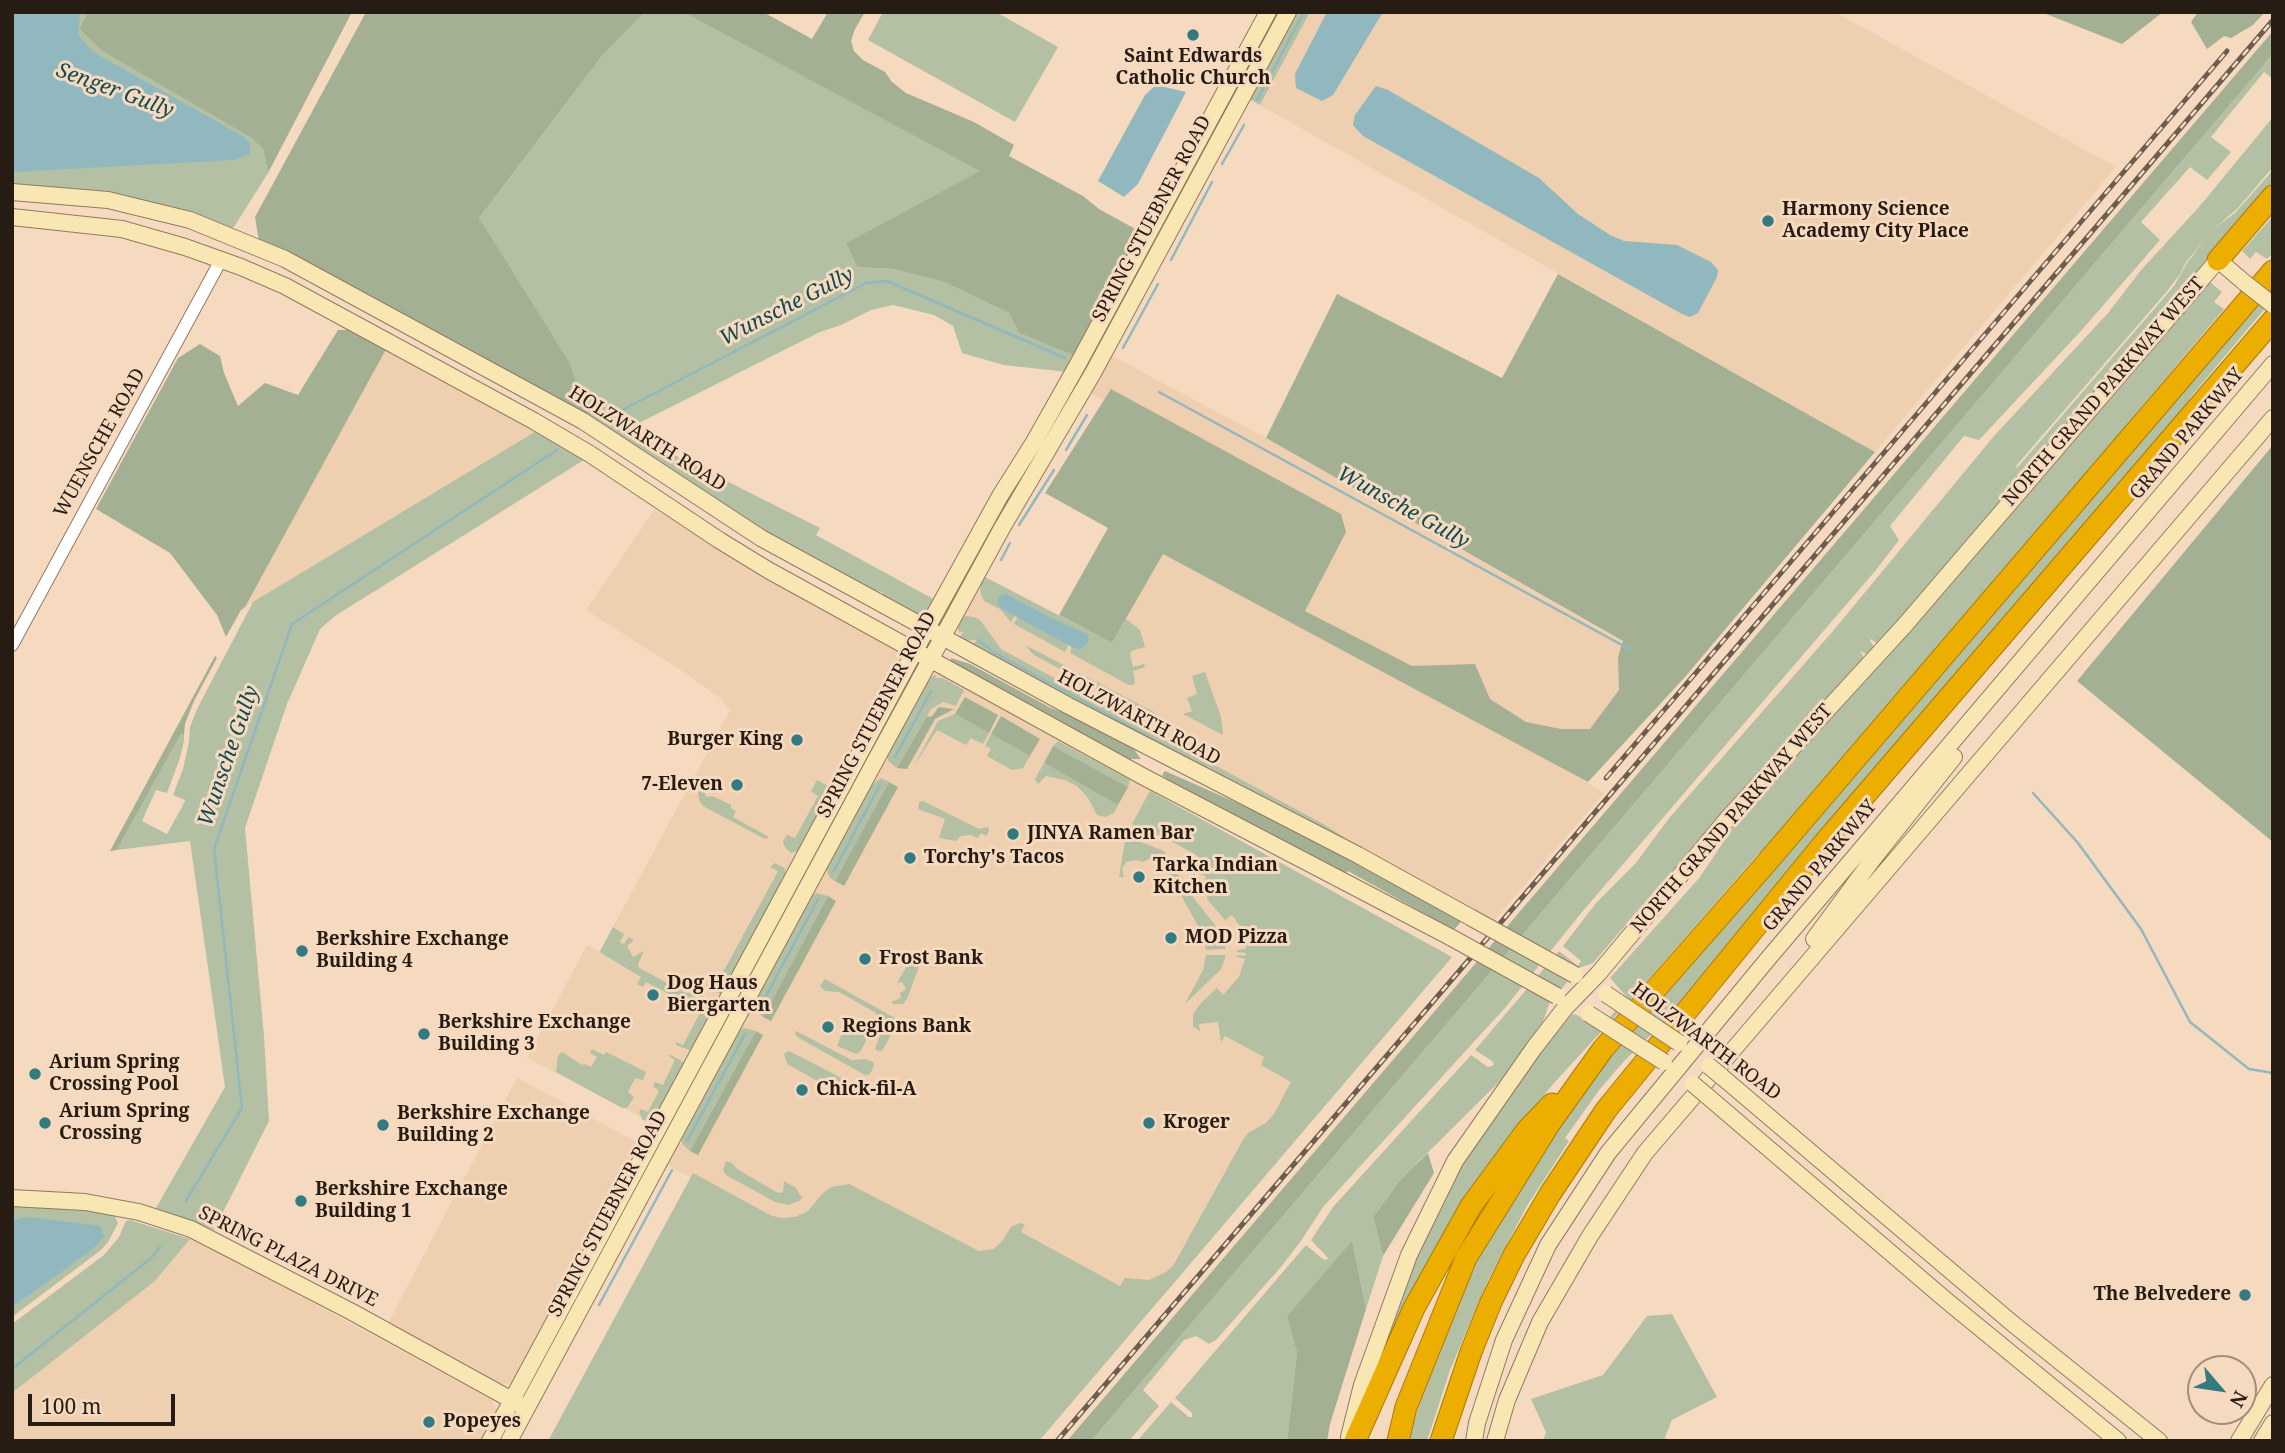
<!DOCTYPE html>
<html>
<head>
<meta charset="utf-8">
<style>
  body { margin:0 }
  #map { position:relative; width:2285px; height:1453px; overflow:hidden; background:#f5dac0; font-family:"Noto Serif",serif }
  canvas { display:block }
  .frame { position:absolute; inset:0; border:14px solid #261c13; pointer-events:none }
  .north { position:absolute; left:2187px; top:1355px; width:70px; height:70px; box-sizing:border-box; background:#f5dac0; border:2px solid #a28e7b; border-radius:50%; rotate:119deg; font-size:19px; font-weight:700; line-height:28px; text-align:center; color:#261c13 }
  .north::after { content:''; display:block; margin:auto; width:24px; height:32px; background:#327b80; clip-path:polygon(50% 0,100% 100%,50% 72%,0 100%) }
  .scale { position:absolute; left:28px; top:1394px; width:147px; height:32px; box-sizing:border-box; border:4px solid #261c13; border-top:0; padding-left:9px; font-size:21px; line-height:24px; white-space:nowrap; color:#261c13; -webkit-text-stroke:5px #f5dac0; paint-order:stroke }
</style>
</head>
<body>
<div id="map">
<canvas width="2285" height="1453"></canvas>
<div class="frame"></div>
<div class="north">N</div>
<div class="scale">100 m</div>
</div>
<script>
const g = document.querySelector('canvas').getContext('2d');
g.lineJoin = 'round';
function fillPath(path, color) {
  g.fillStyle = color;
  g.fill(path, 'evenodd');
}
function shape(rows) {
  const path = new Path2D();
  for (const r of rows) {
    path.moveTo(r[0], r[1]);
    for (let i = 2; i < r.length; i += 2) path.lineTo(r[i], r[i + 1]);
  }
  return path;
}
function trace(path, color, width, dash) {
  g.strokeStyle = color;
  g.lineWidth = width;
  g.lineCap = dash ? 'butt' : 'round';
  g.setLineDash(dash || []);
  g.stroke(path);
}
function label(font, color, halo, rows, align = 'center') {
  g.font = font + ' "Noto Serif",serif';
  g.lineWidth = 6;
  g.setLineDash([]);
  g.textBaseline = 'middle';
  g.strokeStyle = halo;
  g.fillStyle = color;
  for (const [text, x, y, turn = 0] of rows) {
    g.save();
    g.translate(x, y);
    g.rotate((+turn || 0) * Math.PI / 180);
    g.textAlign = isNaN(turn) ? turn : align;
    if (halo) g.strokeText(text, 0, 0);
    g.fillText(text, 0, 0);
    g.restore();
  }
}
fillPath(shape([
  [1310,12,1835,12,2116,167,1875,452,1260,105],
  [384,346,538,430,241,610],
  [1110,355,1266,438,1644,654,1567,770,1604,793,1493,922,961,639,958,632,958,623,983,576,1112,643,1163,554,1290,622,1339,523,1090,393],
  [654,510,691,528,899,648,903,660,660,1115,651,1122,527,1058,587,945,600,951,730,710,721,699,682,671,586,610],
  [941,673,1158,789,1155,794,1158,795,1452,957,1080,1393,666,1164,926,682,935,674],
  [517,1078,635,1141,639,1150,513,1383,504,1384,496,1382,388,1323],
  [190,1239,230,1258,492,1400,497,1412,484,1441,12,1441,12,1393,155,1281]
]), '#eecfaf');
fillPath(shape([
  [12,12,88,12,79,29,102,51,253,138,263,149,268,173,234,227,227,228,12,187],
  [645,12,683,12,981,171,846,243,857,267,893,269,944,282,1009,313,1019,333,1077,357,1068,372,1004,365,962,353,953,326,934,315,893,305,871,310,841,325,820,332,625,430,820,528,816,535,937,601,926,615,922,611,921,616,916,615,883,596,883,593,878,591,876,593,785,544,589,418,479,218,602,56],
  [883,12,996,12,1058,47,1015,122,868,40],
  [1295,12,1310,12,1260,105,1249,99],
  [2273,54,2273,79,2264,72,2211,137,2231,152,2207,180,2190,167,2141,222,2160,240,2080,332,1979,440,1964,436,1890,526,1899,540,1876,570,1582,912,1504,1009,1323,1207,1303,1238,1281,1267,1216,1340,1209,1344,1196,1336,1184,1340,1143,1390,1159,1406,1129,1441,1091,1441],
  [2273,117,2273,167,2238,208,2215,228,2235,213,2273,170,2273,185,1878,644,1871,639,1870,641,1875,648,1869,655,1860,651,1865,659,1827,701,1824,700,1726,808,1593,963,1579,968,1549,1004,1543,1022,1499,1082,1401,1179,1373,1217,1383,1256,1366,1309,1352,1242,1287,1316,1297,1353,1287,1441,1137,1441,1171,1402,1189,1417,1192,1417,1192,1413,1175,1398,1306,1245,1323,1259,1326,1260,1328,1258,1311,1240,1333,1207,1471,1055,1488,1067,1492,1066,1494,1064,1492,1061,1475,1050,1559,951,1578,966,1581,961,1563,946,1596,903,1635,864,1670,817,1833,631,1994,436,2108,313,2142,269,2199,207],
  [2204,241,2187,263,2174,286,2017,468,2016,466,2168,290,2180,274,2186,262],
  [2273,216,2273,253,2267,259,2256,252,2250,259,2242,251],
  [2273,281,2273,299,2189,399,2192,402,1668,1018,1626,1059,1600,1089,1565,1138,1569,1141,1527,1206,1489,1278,1450,1370,1427,1441,1408,1441,1423,1393,1471,1271,1486,1242,1586,1084],
  [2210,282,2222,292,2214,302,2224,309,2126,425,2127,427,1761,854,1759,853,1633,997,1554,1083,1512,1134,1378,1365,1387,1330,1414,1260,1448,1190,1471,1150,1473,1150,1513,1087,1571,1015,1575,1014,1600,1029,1627,997,1610,978,1700,877,1736,823],
  [538,430,587,458,335,616,320,629,287,704,245,828,264,1036,269,1121,214,1230,156,1208,225,1087,190,841,117,850,181,734,184,735,184,741,180,758,167,793,156,790,142,821,167,834,182,807,185,800,173,795,183,769,189,742,190,727,197,709,253,602],
  [983,576,1112,643,1126,619,1140,630,1145,647,1131,651,1130,654,1133,667,1144,664,1145,667,1133,671,1135,682,1133,685,1129,685,1070,653,1072,645,1069,644,1065,652,1014,624,1018,616,1015,615,1011,622,1000,609,984,601,981,594,980,582],
  [965,616,974,617,980,620,1001,649,1325,825,1365,851,968,644,976,642,976,640,963,641,960,637,963,632,958,631,958,623],
  [1025,645,1152,711,1172,725,1173,730,1034,655],
  [1205,672,1221,717,1223,735,1183,714,1192,711,1187,698,1197,694,1192,676],
  [935,674,936,678,943,678,964,690,956,706,943,702,931,709,897,768,889,762,887,757,889,750,926,682],
  [955,714,989,733,983,744,971,738,966,745,937,730,914,766,938,721],
  [991,734,1030,756,1023,768,1012,770,987,756,991,749,985,746],
  [1058,741,1130,780,1128,787,1053,746],
  [1044,763,1118,805,1114,813,1105,817,1097,815,1088,798,1077,786,1065,780,1046,776,1038,784,1035,779],
  [881,778,889,782,835,881,830,878,826,868,870,786],
  [817,780,835,790,801,850,791,853,784,846,783,841,787,835,795,838,818,796,811,791],
  [703,786,706,797,712,796,731,805,731,808,736,811,733,817,769,837,765,839,703,806,699,800,698,793],
  [1150,791,1452,957,1039,1441,548,1441,693,1173,772,1216,783,1218,795,1217,808,1211,822,1194,831,1187,849,1184,979,1251,994,1249,1003,1240,1011,1227,1020,1223,1025,1224,1021,1232,1120,1286,1125,1278,1149,1280,1166,1272,1173,1266,1243,1140,1248,1133,1266,1123,1274,1114,1291,1082,1261,1065,1264,1057,1225,1036,1221,1042,1218,1022,1199,1024,1200,1031,1193,1026,1193,1014,1201,1003,1217,988,1223,995,1239,977,1245,959,1237,957,1237,955,1245,956,1246,953,1237,952,1237,950,1246,949,1245,939,1240,926,1232,915,1225,920,1207,899,1210,885,1204,883,1206,876,1195,873,1194,876,1191,872,1193,866,1199,869,1201,865,1195,861,1198,856,1164,837,1139,829,1132,824],
  [923,801,979,829,988,827,989,831,986,836,981,833,978,838,971,835,961,836,956,841,939,838,945,819,918,809,919,802],
  [1133,839,1164,851,1187,889,1180,893,1162,863,1165,861,1160,853,1143,862,1136,860,1126,862,1122,869,1124,877,1119,877,1125,840],
  [775,863,784,868,787,875,723,994,720,994,708,987,707,984,715,987,777,873,778,871,770,867],
  [1189,892,1222,934,1226,949,1206,950,1204,937,1181,895],
  [816,893,828,896,763,1017,754,1010,754,999,809,898],
  [613,927,624,934,620,942,624,944,629,937,634,940,627,946,633,957,644,951,638,964,639,968,686,993,696,993,716,1004,692,1051,676,1045,676,1042,683,1045,702,1009,696,1006,697,1003,688,998,685,1000,677,996,673,1001,669,999,671,995,646,982,643,987,637,984,641,977,601,953,600,951],
  [1206,955,1226,955,1221,969,1216,974,1185,1004,1203,970],
  [913,958,919,961,920,964,907,999,903,1004,893,1004,891,1002,901,998,900,993,906,989,902,982,897,983,910,960],
  [825,979,895,1018,896,1026,882,1051,878,1051,875,1049,881,1032,880,1021,876,1013,839,992,825,991,820,986],
  [846,1024,866,1036,866,1041,860,1052,856,1054,837,1046],
  [744,1028,756,1031,690,1151,682,1144,682,1134,736,1033],
  [796,1031,852,1060,865,1059,871,1061,874,1063,873,1068,870,1074,865,1075,799,1038,795,1035],
  [592,1049,604,1055,606,1052,646,1072,643,1080,635,1078,628,1092,634,1097,627,1108,622,1108,556,1072,558,1056,562,1052,582,1065,584,1064,591,1067,597,1057,590,1053],
  [789,1051,859,1087,859,1095,857,1091,851,1090,844,1096,787,1064,784,1054],
  [669,1054,685,1063,655,1120,647,1122,642,1119,639,1112,641,1109,648,1112,659,1091,653,1086,655,1082,663,1085,675,1060,670,1057],
  [726,1161,732,1163,737,1169,778,1193,783,1192,784,1181,796,1188,800,1195,803,1197,799,1201,788,1205,775,1202,726,1175,723,1170],
  [12,1206,53,1206,100,1213,114,1215,118,1223,108,1242,101,1250,12,1317],
  [130,1220,190,1239,155,1281,12,1393,12,1324,104,1255,119,1237,126,1221],
  [1672,1314,1717,1397,1672,1420,1665,1437,1667,1441,1543,1441,1546,1432,1531,1399,1603,1375,1647,1316]
]), '#b3c0a4');
fillPath(shape([
  [88,12,352,12,268,173,263,149,252,138,102,51,79,29],
  [366,12,645,12,602,56,479,218,569,362,589,418,259,241,255,217],
  [683,12,763,12,812,39,828,12,865,12,855,29,851,41,854,51,863,60,885,72,892,82,906,93,974,122,1014,145,1009,156,1083,196,1099,209,1139,231,1141,234,1077,357,1019,333,1009,313,944,282,893,269,857,267,846,243,980,171],
  [2041,12,2163,12,2122,44],
  [2198,12,2265,12,2253,25,2231,38,2224,36,2207,49,2191,22],
  [2273,31,2273,54,1091,1441,1067,1441],
  [1558,274,1875,452,1685,677,1588,782,1163,554,1112,643,1059,615,1108,528,1045,493,1111,389,1341,514,1346,532,1305,611,1412,666,1475,664,1490,699,1526,722,1561,729,1590,729,1619,690,1618,657,1623,641,1266,438,1337,294,1502,378],
  [338,330,355,330,386,348,385,351,245,607,241,610,226,637,217,615,170,553,96,509,178,358,200,344,220,356,224,373,238,406,265,383,298,395],
  [2273,445,2273,842,2077,681],
  [215,656,217,658,194,701,185,724,184,735,181,734,117,850,110,851],
  [951,658,970,664,1051,708,1087,722,1133,748,1141,759,1128,759,956,665,951,661],
  [965,697,998,715,989,733,955,714],
  [939,707,954,709,935,719,907,769,897,768,927,716,931,717],
  [1001,716,1040,739,1030,756,991,734],
  [1053,746,1128,787,1118,805,1044,763],
  [1165,771,1267,816,1463,919,1454,930,1348,871,1346,873,1293,847,1172,783,1162,775],
  [889,782,898,787,844,886,835,881],
  [828,896,836,901,771,1021,763,1017],
  [756,1031,763,1035,698,1155,690,1151],
  [1428,1153,1434,1173,1383,1256,1373,1217,1401,1179],
  [1352,1241,1366,1309,1330,1424,1327,1441,1287,1441,1297,1353,1287,1316]
]), '#a3b093');
fillPath(shape([
  [12,12,80,12,78,35,93,52,244,137,250,143,250,154,234,160,12,172],
  [1327,12,1383,12,1333,95,1322,101,1296,88,1295,74],
  [1156,85,1186,92,1138,184,1124,197,1098,181,1145,95],
  [1376,86,1388,90,1539,178,1578,214,1610,235,1624,241,1677,245,1711,262,1718,270,1717,277,1698,313,1690,317,1682,314,1363,136,1353,125,1355,115],
  [1006,594,1055,620,1087,634,1089,640,1086,645,1080,649,1072,647,1002,609,997,602,999,596],
  [30,1217,100,1226,104,1236,95,1247,67,1268,12,1307,12,1220]
]), '#90b8be');
trace(shape([
  [1257,100,1304,12],
  [1222,164,1244,125],
  [1171,260,1212,182],
  [1123,348,1158,284],
  [1159,392,1631,650],
  [605,419,866,283,887,281,1065,358],
  [1066,450,1087,415],
  [1019,525,1054,470],
  [1001,560,1010,543],
  [978,640,995,653,1191,760],
  [895,757,931,691],
  [2033,793,2078,843,2141,929,2190,1022,2249,1069,2273,1073],
  [833,872,880,785],
  [760,1007,818,899],
  [687,1141,745,1034],
  [186,1201,242,1108,214,849,292,624,557,450],
  [599,1305,672,1170],
  [12,1369,150,1259,160,1247]
]), '#90b8be', 2.5);
const street = shape([
  [12,645,221,260]
]);
const secondary = shape([
  [12,192,108,200,190,220,285,259,583,421,761,538,1069,706,1358,855,1470,917],
  [12,217,122,229,185,247,241,267,285,286,534,421,590,454,719,540,768,570,1144,777,1452,938],
  [1814,939,1873,859,1954,757],
  [1721,1076,2012,1323,2159,1441],
  [1706,1095,1947,1301,2118,1441],
  [12,1198,85,1202,139,1212,191,1229,352,1312,519,1404],
  [1349,1437,1362,1385,1409,1255,1455,1161,1534,1048,1565,1008,1598,974,1729,817,1904,626,2218,260,2245,283],
  [490,1441,932,619,1000,496,1034,442,1078,364,1268,12],
  [509,1441,873,765,1002,528,1093,373,1288,12],
  [1474,1441,1477,1423,1504,1340,1548,1245,1608,1153,1767,960,2273,364],
  [1495,1441,1507,1400,1540,1322,1590,1236,1645,1153,2273,418],
  [2239,1441,2273,1385],
  [2262,1441,2273,1423]
]);
const highway = shape([
  [2218,260,2273,196],
  [1355,1441,1414,1308,1471,1206,1527,1130,1552,1104],
  [1398,1441,1406,1407,1466,1258,1550,1123,1603,1049,1762,868,2273,271],
  [1441,1441,1471,1352,1491,1302,1514,1255,1550,1194,1606,1110,1824,843,2273,320]
]);
trace(street, '#917961', 14);
trace(secondary, '#917961', 18);
trace(highway, '#a77b07', 23);
trace(street, '#fff', 12);
trace(secondary, '#f9e7b3', 16);
trace(highway, '#ecae01', 21);
const rail = shape([
  [1606,778,2227,51],
  [1057,1441,2273,20]
]);
trace(rail, '#6d5d4f', 5);
trace(rail, '#f5dac0', 2.5, [8]);
const secondaryBridge = shape([
  [2245,283,2273,305],
  [1470,917,1575,975],
  [1452,938,1557,996],
  [1606,994,1679,1043],
  [1589,1014,1664,1062],
  [1709,1066,1721,1076],
  [1693,1084,1706,1095]
]);
trace(secondaryBridge, '#917961', 18, []);
trace(secondaryBridge, '#f9e7b3', 16);
for (const [x, y, r, color] of [
  [1193,35,7,"#327b80"],
  [1768,221,7,"#327b80"],
  [797,740,7,"#327b80"],
  [737,785,7,"#327b80"],
  [1013,834,7,"#327b80"],
  [910,858,7,"#327b80"],
  [1139,877,7,"#327b80"],
  [1171,938,7,"#327b80"],
  [302,951,7,"#327b80"],
  [865,959,7,"#327b80"],
  [653,995,7,"#327b80"],
  [828,1027,7,"#327b80"],
  [424,1034,7,"#327b80"],
  [35,1074,7,"#327b80"],
  [802,1090,7,"#327b80"],
  [45,1123,7,"#327b80"],
  [1149,1123,7,"#327b80"],
  [383,1125,7,"#327b80"],
  [301,1201,7,"#327b80"],
  [2245,1295,7,"#327b80"],
  [429,1422,7,"#327b80"]
]) {
  const dot = new Path2D();
  dot.arc(x, y, r, 0, 2 * Math.PI);
  g.fillStyle = color;
  g.fill(dot);
  trace(dot, '#f5dac0', 2.5);
}
label('bold 19px', '#261c13', '#f5dac0', [
  ["Saint Edwards",1193,57,"center"],
  ["Catholic Church",1193,79,"center"],
  ["Harmony Science",1782,210],
  ["Academy City Place",1782,232],
  ["Burger King",783,740,"right"],
  ["7-Eleven",723,785,"right"],
  ["JINYA Ramen Bar",1027,834],
  ["Torchy's Tacos",924,858],
  ["Tarka Indian",1153,866],
  ["Kitchen",1153,888],
  ["MOD Pizza",1185,938],
  ["Berkshire Exchange",316,940],
  ["Building 4",316,962],
  ["Frost Bank",879,959],
  ["Dog Haus",667,984],
  ["Biergarten",667,1006],
  ["Berkshire Exchange",438,1023],
  ["Building 3",438,1045],
  ["Regions Bank",842,1027],
  ["Arium Spring",49,1063],
  ["Crossing Pool",49,1085],
  ["Chick-fil-A",816,1090],
  ["Arium Spring",59,1112],
  ["Crossing",59,1134],
  ["Berkshire Exchange",397,1114],
  ["Building 2",397,1136],
  ["Kroger",1163,1123],
  ["Berkshire Exchange",315,1190],
  ["Building 1",315,1212],
  ["The Belvedere",2231,1295,"right"],
  ["Popeyes",443,1422]
], 'left');
label('19px', '#261c13', '#f5dac0', [
  ["SPRING STUEBNER ROAD",1152,219,-62],
  ["NORTH GRAND PARKWAY WEST",2104,392,-49],
  ["GRAND PARKWAY",2187,434,-50],
  ["HOLZWARTH ROAD",647,439,32],
  ["WUENSCHE ROAD",100,443,-61],
  ["SPRING STUEBNER ROAD",877,715,-62],
  ["HOLZWARTH ROAD",1139,718,28],
  ["NORTH GRAND PARKWAY WEST",1732,819,-49],
  ["GRAND PARKWAY",1820,866,-50],
  ["HOLZWARTH ROAD",1706,1042,37],
  ["SPRING STUEBNER ROAD",608,1214,-62],
  ["SPRING PLAZA DRIVE",288,1257,27]
]);
label('italic 21px', '#114b53', '#f5dac0', [
  ["Senger Gully",115,91,20],
  ["Wunsche Gully",787,307,-27],
  ["Wunsche Gully",1403,508,29],
  ["Wunsche Gully",229,756,-71]
]);
</script>
</body>
</html>
